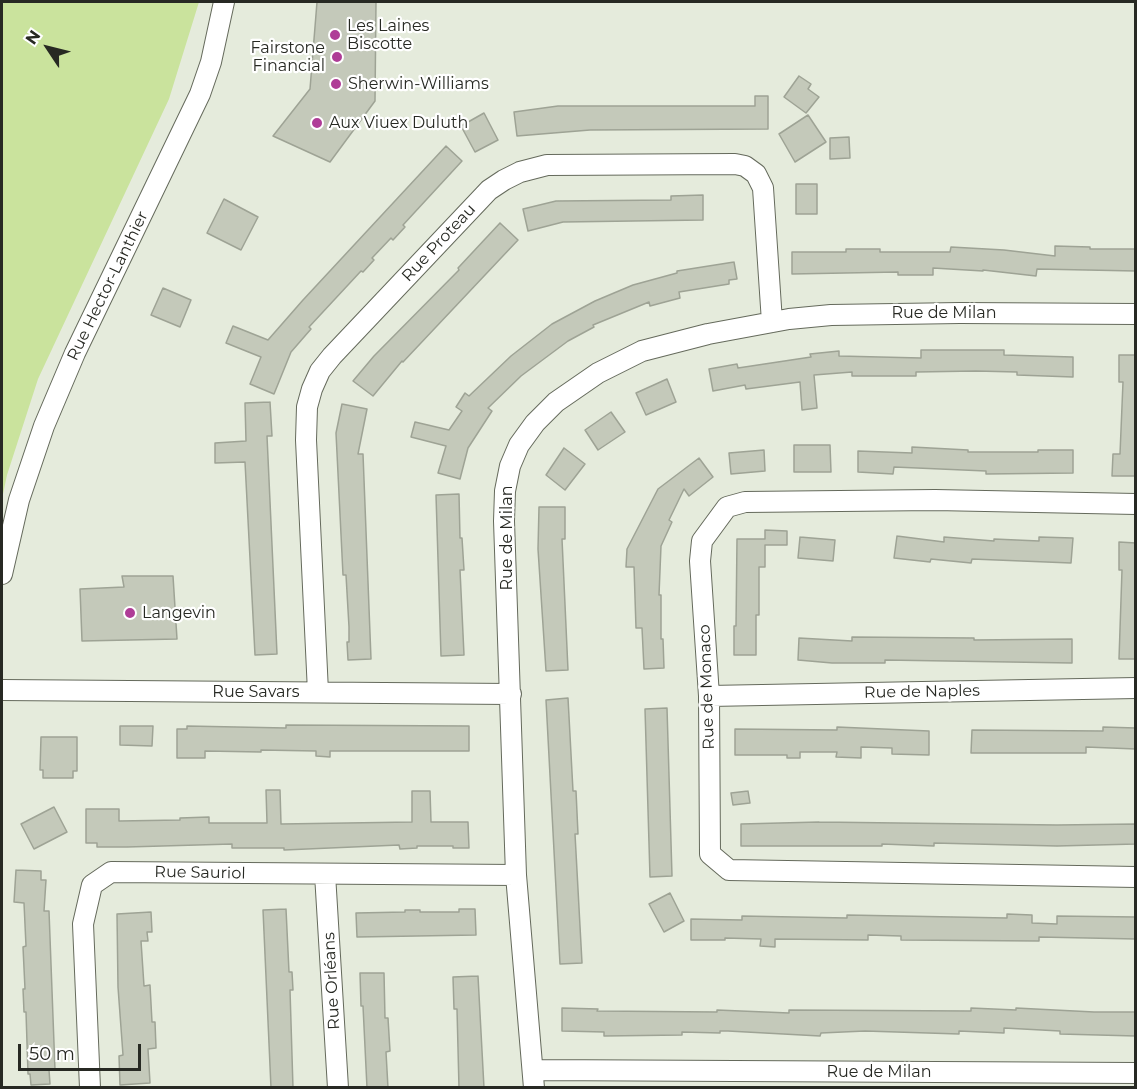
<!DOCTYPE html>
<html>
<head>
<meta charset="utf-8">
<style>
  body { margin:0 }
  #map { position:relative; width:1137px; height:1089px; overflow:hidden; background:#e5ebdc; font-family:Montserrat,sans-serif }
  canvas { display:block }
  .frame { position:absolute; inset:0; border:3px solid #272923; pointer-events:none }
  .north { position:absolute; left:18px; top:18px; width:60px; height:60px; -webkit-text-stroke:4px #fff; paint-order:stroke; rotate:305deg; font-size:16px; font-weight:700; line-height:24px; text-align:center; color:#272923 }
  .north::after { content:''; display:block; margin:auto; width:21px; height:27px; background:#272923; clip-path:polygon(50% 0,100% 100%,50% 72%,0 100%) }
  .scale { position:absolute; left:18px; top:1044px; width:123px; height:27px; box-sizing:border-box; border:3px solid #272923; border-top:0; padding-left:8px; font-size:18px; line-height:21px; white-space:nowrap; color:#272923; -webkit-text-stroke:4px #fff; paint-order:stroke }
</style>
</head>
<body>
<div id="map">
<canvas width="1137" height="1089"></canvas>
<div class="frame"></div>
<div class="north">N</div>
<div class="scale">50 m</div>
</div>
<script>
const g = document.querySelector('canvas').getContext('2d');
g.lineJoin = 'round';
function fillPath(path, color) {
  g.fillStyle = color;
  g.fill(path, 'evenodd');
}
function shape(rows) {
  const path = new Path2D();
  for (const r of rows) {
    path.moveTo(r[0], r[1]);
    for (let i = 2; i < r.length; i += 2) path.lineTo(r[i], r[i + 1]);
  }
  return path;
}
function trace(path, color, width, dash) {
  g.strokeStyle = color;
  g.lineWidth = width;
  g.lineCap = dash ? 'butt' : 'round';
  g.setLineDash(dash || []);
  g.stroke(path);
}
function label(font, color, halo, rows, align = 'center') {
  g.font = font + ' Montserrat,sans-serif';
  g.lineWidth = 4.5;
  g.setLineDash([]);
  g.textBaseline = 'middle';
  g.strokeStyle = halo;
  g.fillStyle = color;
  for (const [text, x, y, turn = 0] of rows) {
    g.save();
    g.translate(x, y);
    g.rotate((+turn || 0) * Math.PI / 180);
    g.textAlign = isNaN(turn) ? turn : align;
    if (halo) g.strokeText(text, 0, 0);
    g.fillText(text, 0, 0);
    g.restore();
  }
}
fillPath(shape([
  [2,2,199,2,169,99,38,379,7,475,2,499]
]), '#cae39d');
const building = shape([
  [317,2,376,2,375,101,330,162,273,136,310,89,317,2],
  [799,76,811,84,808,89,819,97,806,113,784,97,799,76],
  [755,96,768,96,768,129,590,130,517,136,514,112,558,106,755,106,755,96],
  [484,113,498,140,475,152,461,126,484,113],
  [808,115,826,142,795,162,779,134,808,115],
  [849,137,850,158,830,159,830,138,849,137],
  [446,146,462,161,403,225,405,227,393,240,391,238,372,258,374,260,363,272,361,271,309,327,311,329,291,352,274,394,250,384,261,357,226,343,233,326,268,340,303,300,446,146],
  [796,184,817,184,817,214,796,214,796,184],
  [703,195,703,220,563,222,528,231,523,209,556,201,671,200,671,196,703,195],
  [224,199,258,217,241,250,207,233,224,199],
  [500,223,518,240,403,362,402,361,373,396,353,381,374,356,459,270,458,268,500,223],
  [1055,246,1090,247,1090,249,1136,249,1136,271,1037,269,1036,276,983,270,983,271,933,268,933,275,898,275,898,272,792,274,792,252,846,252,846,249,880,249,880,252,950,252,951,247,1004,250,1055,256,1055,246],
  [734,262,737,279,729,280,729,284,679,292,680,298,650,306,649,302,593,325,594,327,568,341,521,376,488,408,492,411,468,448,460,479,438,473,446,446,411,437,415,422,449,430,462,411,456,407,465,393,469,396,511,356,552,324,595,301,633,285,677,273,677,271,734,262],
  [163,288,191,300,180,327,151,315,163,288],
  [921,350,1004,350,1004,355,1073,357,1073,377,1017,375,1017,372,976,371,916,372,916,376,852,376,852,372,814,375,817,408,802,410,800,382,746,389,745,385,713,391,709,369,737,364,738,368,811,357,810,354,839,351,839,356,921,358,921,350],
  [1119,355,1136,355,1136,476,1112,476,1113,454,1120,454,1123,382,1119,382,1119,355],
  [667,379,676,402,646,415,636,393,667,379],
  [270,402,272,436,267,436,277,654,255,655,245,462,215,463,215,443,246,441,245,403,270,402],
  [342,404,367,409,358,454,363,454,371,659,348,660,347,642,349,642,349,627,346,575,343,575,336,433,342,404],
  [611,412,625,432,598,450,585,430,611,412],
  [794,445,830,445,831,472,794,472,794,445],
  [912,447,968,450,968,452,1038,452,1038,450,1073,450,1073,473,986,474,986,471,894,467,893,474,858,472,858,451,912,453,912,447],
  [564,448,585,464,565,490,546,475,564,448],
  [764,450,765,471,731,474,729,453,764,450],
  [699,458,713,477,689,496,684,489,669,520,672,522,661,546,659,595,661,595,661,639,663,639,664,668,644,669,642,628,636,628,634,567,626,567,627,549,658,489,699,458],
  [459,494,460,538,462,538,464,570,460,570,464,655,441,656,436,495,459,494],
  [539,507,565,507,565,539,562,539,568,670,546,671,538,549,539,507],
  [765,530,787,531,787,545,765,545,765,567,759,567,759,615,756,615,756,655,734,655,734,626,736,626,737,539,765,539,765,530],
  [897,536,944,542,944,537,994,541,994,539,1039,541,1039,537,1073,538,1071,563,972,559,971,563,931,559,930,562,894,558,897,536],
  [800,537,835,540,833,561,798,558,800,537],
  [1119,542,1136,543,1136,659,1119,659,1122,570,1119,570,1119,542],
  [122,576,173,576,177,639,82,641,80,589,124,587,122,576],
  [852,637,974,638,974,640,1072,639,1072,663,885,660,885,663,832,663,798,660,799,638,852,641,852,637],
  [568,698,573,791,576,791,578,834,575,834,582,963,560,964,546,700,568,698],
  [667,708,672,876,650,877,645,709,667,708],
  [286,725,469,726,469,751,330,751,330,757,316,756,316,751,261,750,261,752,205,751,205,758,177,758,177,729,187,729,187,726,286,728,286,725],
  [120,726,153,726,152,746,120,745,120,726],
  [837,727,929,731,929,755,892,754,892,748,861,747,861,758,836,757,837,752,800,752,800,758,787,758,787,755,735,755,735,729,837,730,837,727],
  [1103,727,1136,728,1136,749,1086,747,1086,753,971,753,972,730,1103,731,1103,727],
  [41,737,77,737,77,771,73,771,73,778,43,778,43,770,40,770,41,737],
  [266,790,280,790,281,824,412,822,412,791,430,791,431,822,468,822,469,848,453,848,453,846,417,846,417,848,400,849,399,845,284,850,284,848,232,848,232,844,127,847,97,847,97,843,86,843,86,809,119,809,119,821,180,820,180,818,209,817,209,823,267,823,266,790],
  [748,791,750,803,733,805,731,793,748,791],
  [54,807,67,832,34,849,21,824,54,807],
  [819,822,1057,825,1136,824,1136,844,1057,846,934,843,934,846,882,844,882,846,741,846,741,824,819,822],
  [16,870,41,871,41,880,46,880,44,911,49,911,55,1070,49,1070,50,1084,31,1085,30,1074,28,1074,26,1012,24,1012,23,989,25,989,23,947,26,946,24,903,14,902,16,870],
  [670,893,684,921,664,932,649,904,670,893],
  [286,909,289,972,292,972,293,990,290,990,293,1088,271,1088,263,910,286,909],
  [459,909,475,909,476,935,357,937,356,913,405,912,405,910,420,910,420,912,459,912,459,909],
  [151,912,152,932,147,932,148,941,141,941,144,986,150,985,152,1022,155,1022,156,1048,148,1049,150,1083,120,1085,119,1056,123,1055,118,987,117,914,151,912],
  [1007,914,1032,915,1032,923,1057,924,1057,916,1136,917,1136,939,1039,937,1039,941,901,940,901,936,868,935,868,940,775,939,775,947,760,946,761,939,725,938,725,940,691,940,691,919,742,920,742,916,847,918,847,915,1007,918,1007,914],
  [360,973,384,973,385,1018,388,1018,390,1051,386,1052,388,1088,367,1088,363,1006,361,1006,360,973],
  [478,976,484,1088,459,1088,457,1009,454,1009,453,977,478,976],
  [562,1008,598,1009,597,1011,717,1012,717,1010,789,1013,789,1010,971,1011,971,1008,1016,1010,1016,1008,1094,1012,1136,1012,1136,1036,1060,1034,1060,1031,1004,1028,1004,1033,959,1031,959,1034,865,1031,821,1033,820,1036,728,1031,720,1031,720,1033,682,1032,682,1035,604,1036,604,1032,562,1031,562,1008]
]);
fillPath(building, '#c4c9ba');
trace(building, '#9ea395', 1.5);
const minor = shape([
  [1136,504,935,500,745,502,727,507,702,541,700,561,709,696,710,854,729,870,1136,877],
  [2,574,19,500,44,426,75,353,200,94,211,62,224,2],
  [2,690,511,694],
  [318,692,306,440,307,407,312,389,320,371,332,356,489,190,504,180,520,172,547,165,735,164,745,166,756,174,763,188,772,322],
  [709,696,1136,688],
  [325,874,338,1088],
  [534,1070,1136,1073],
  [90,1088,83,924,92,885,111,872,516,875],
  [534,1088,516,875,504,521,505,491,510,466,519,445,535,423,556,402,598,373,642,351,708,334,789,319,831,315,960,313,1136,314]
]);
trace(minor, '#656a5c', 22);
trace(minor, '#fff', 20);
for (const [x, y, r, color] of [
  [335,35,6,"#af3c97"],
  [337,57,6,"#af3c97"],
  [336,84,6,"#af3c97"],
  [317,123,6,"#af3c97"],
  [130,613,6,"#af3c97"]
]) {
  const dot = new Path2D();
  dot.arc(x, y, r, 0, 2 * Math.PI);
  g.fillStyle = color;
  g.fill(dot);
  trace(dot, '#fff', 2);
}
label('16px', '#272923', '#fff', [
  ["Les Laines",347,26],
  ["Biscotte",347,44],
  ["Fairstone",325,48,"right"],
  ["Financial",325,66,"right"],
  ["Sherwin-Williams",348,84],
  ["Aux Viuex Duluth",329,123],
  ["Langevin",142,613]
], 'left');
label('16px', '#272923', '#fff', [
  ["Rue Proteau",439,243,-47],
  ["Rue Hector-Lanthier",108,286,-64],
  ["Rue de Milan",944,313],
  ["Rue de Milan",507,538,-90],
  ["Rue de Monaco",707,687,-92],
  ["Rue Savars",256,692],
  ["Rue de Naples",922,692,-1],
  ["Rue Sauriol",200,873,1],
  ["Rue Orléans",332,981,-93],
  ["Rue de Milan",879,1072]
]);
</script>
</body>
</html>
